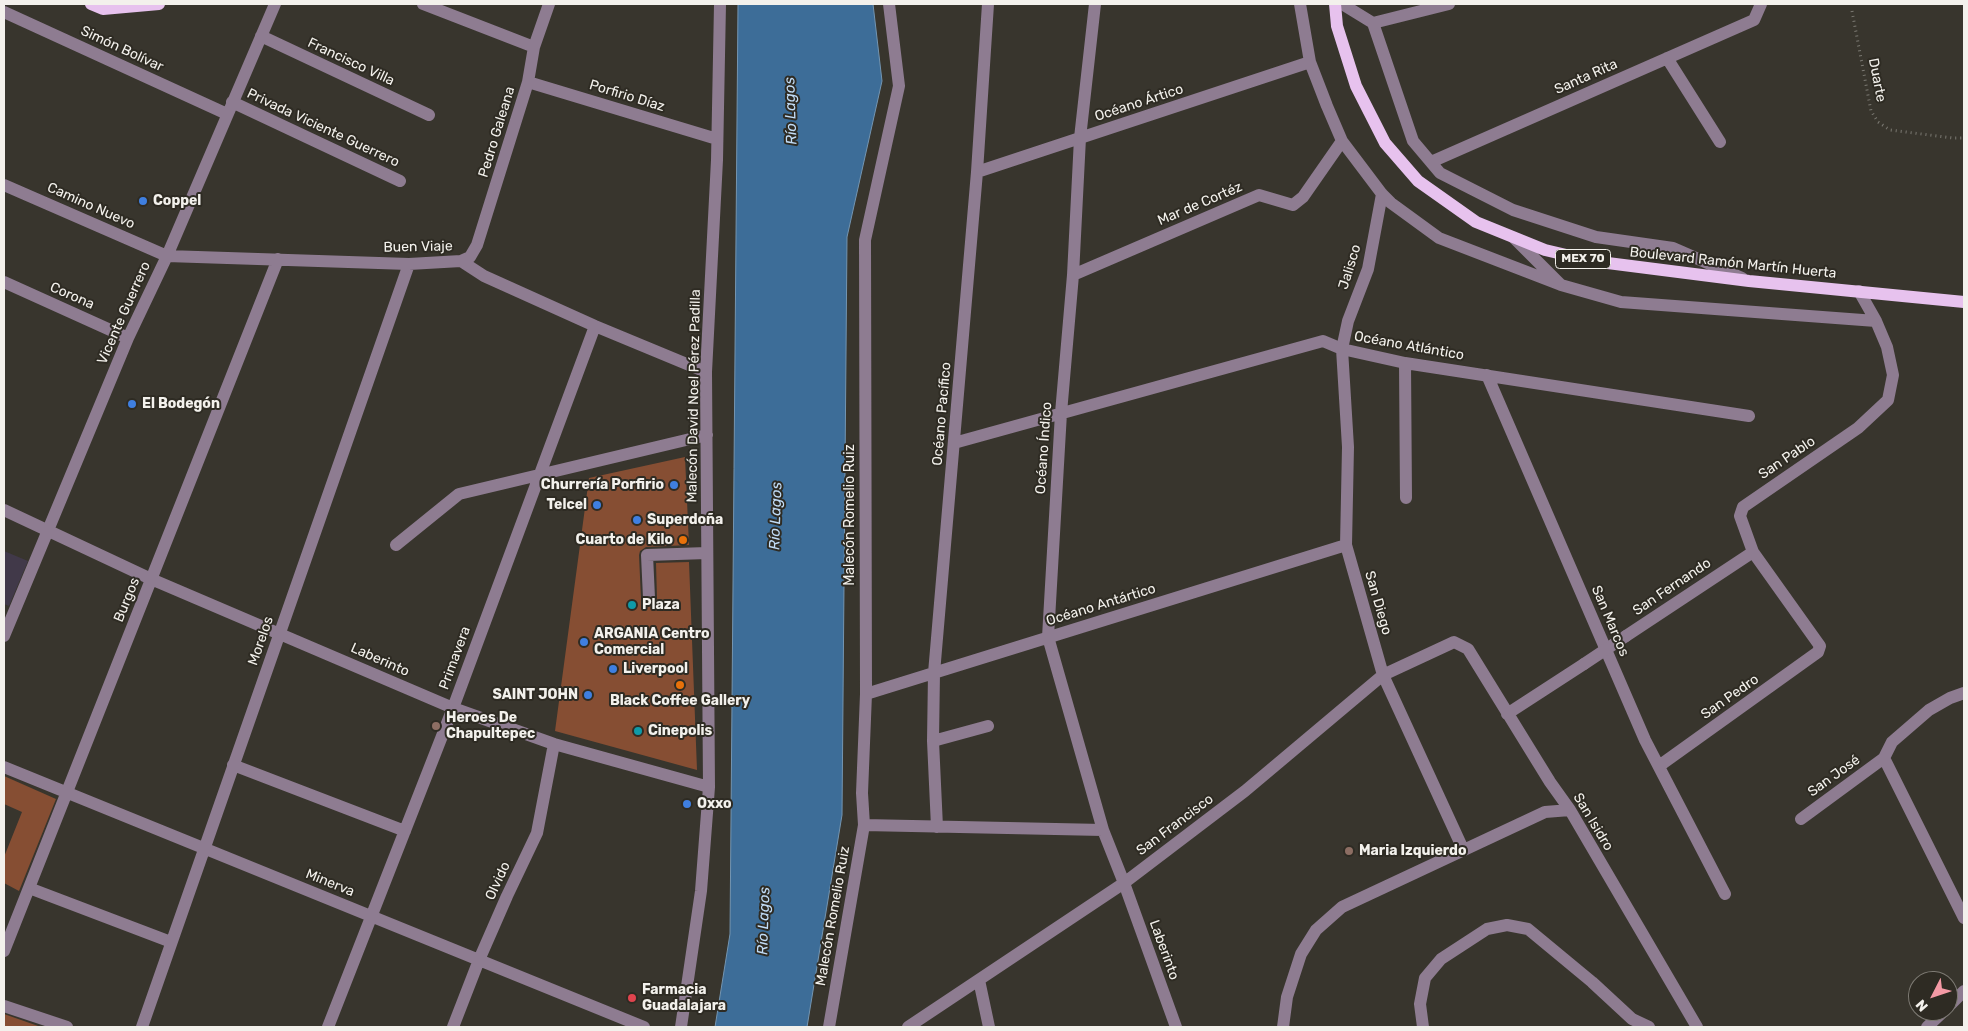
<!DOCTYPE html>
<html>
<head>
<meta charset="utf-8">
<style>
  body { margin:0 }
  #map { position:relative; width:1968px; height:1031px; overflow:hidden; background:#38352d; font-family:Rubik,sans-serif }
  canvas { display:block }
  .frame { position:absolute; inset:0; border:5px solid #f3f1ec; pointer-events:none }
  .north { position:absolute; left:1908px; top:971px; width:50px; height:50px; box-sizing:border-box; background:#2e2b23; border:1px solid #7d7a73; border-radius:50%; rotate:229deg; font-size:14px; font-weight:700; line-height:20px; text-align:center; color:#f3f1ec }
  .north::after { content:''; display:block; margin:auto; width:18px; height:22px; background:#f49aa5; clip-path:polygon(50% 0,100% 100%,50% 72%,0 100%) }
</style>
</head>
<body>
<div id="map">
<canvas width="1968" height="1031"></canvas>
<div class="frame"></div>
<div class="north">N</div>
</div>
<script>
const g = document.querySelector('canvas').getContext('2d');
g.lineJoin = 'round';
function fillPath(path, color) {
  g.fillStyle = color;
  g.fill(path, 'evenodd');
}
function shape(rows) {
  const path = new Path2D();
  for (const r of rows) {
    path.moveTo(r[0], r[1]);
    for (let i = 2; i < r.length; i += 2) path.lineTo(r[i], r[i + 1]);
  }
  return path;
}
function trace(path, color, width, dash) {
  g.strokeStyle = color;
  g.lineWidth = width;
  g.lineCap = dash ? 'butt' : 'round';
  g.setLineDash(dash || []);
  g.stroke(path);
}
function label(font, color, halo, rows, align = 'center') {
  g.font = font + ' Rubik,sans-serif';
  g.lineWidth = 4;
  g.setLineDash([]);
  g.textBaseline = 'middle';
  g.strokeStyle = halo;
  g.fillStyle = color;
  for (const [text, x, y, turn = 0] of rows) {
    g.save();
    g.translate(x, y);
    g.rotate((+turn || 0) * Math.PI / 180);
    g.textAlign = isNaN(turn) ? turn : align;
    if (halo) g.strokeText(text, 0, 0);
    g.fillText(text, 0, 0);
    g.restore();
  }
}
fillPath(shape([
  [4,551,28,561,9,606,4,604]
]), '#413949');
const water = shape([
  [738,4,873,4,882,81,847,237,842,815,807,1027,715,1027,730,934,738,4]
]);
fillPath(water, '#3d6d98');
trace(water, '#7495b1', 1);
fillPath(shape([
  [685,457,689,545,646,547,640,551,639,555,641,599,642,603,649,606,654,605,657,598,656,563,689,562,697,770,555,731,589,478],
  [4,776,56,799,19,891,4,883,4,857,22,812,4,804],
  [4,1014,41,1027,4,1027]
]), '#864e33');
trace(shape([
  [1852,11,1871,111,1878,122,1890,130,1953,138,1964,138]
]), '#7b7972', 3, [1, 4]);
trace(shape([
  [423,4,534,47],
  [1095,4,1080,138,1073,275,1061,413,1048,637,1103,830,1124,883,1176,1027],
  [1300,4,1310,62,1327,106,1342,141,1382,194,1391,203,1439,238,1561,285],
  [1342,4,1373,23,1413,141,1440,173,1513,210,1596,237,1673,248,1742,278],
  [4,12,227,114],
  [1373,23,1449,4],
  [261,36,429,115],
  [1667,58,1720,142],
  [528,82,717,139],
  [232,102,400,181],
  [1431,162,1754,20,1761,4],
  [977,172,1310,62],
  [4,185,167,256,409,264,461,261,470,257,477,245,528,82,534,47,549,4],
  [1382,194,1368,269,1348,321,1342,349,1348,447,1346,545,1383,675,1463,849],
  [1514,238,1561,285,1621,302,1876,321],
  [461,261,484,276,595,326,706,372],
  [1073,275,1259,195,1293,205,1303,197,1342,141],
  [4,282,128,338],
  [1405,363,1406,498],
  [1487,375,1645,740,1725,894],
  [954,443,1323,341,1342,349,1405,363,1749,416],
  [4,510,151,579,453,708,554,744,709,787],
  [396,545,459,494,707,435],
  [649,598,647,555,707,553],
  [4,636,128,338,167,256,275,4],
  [1626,636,1753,552],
  [866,694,1346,545],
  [1507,714,1584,664],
  [933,741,988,726],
  [1884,758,1964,918],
  [233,765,405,831],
  [1659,766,1818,652,1820,646,1753,552,1740,516,1743,507,1858,428,1888,400,1893,375,1887,347,1876,321,1859,291],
  [4,767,644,1027],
  [1801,819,1884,758,1892,742,1929,710,1950,698,1964,693],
  [864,825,1103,830],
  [937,827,933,741,934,673,977,172,988,4],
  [29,888,171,942],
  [4,951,278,259],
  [979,980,989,1027],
  [4,1006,67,1027],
  [1948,1007,1964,991],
  [142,1027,409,264],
  [328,1027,453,708,595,326],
  [453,1027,479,960,507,896,537,833,554,744],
  [681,1027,701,891,709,787,706,372,717,160,720,4],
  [829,1027,864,825,862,793,866,694,865,240,899,86,889,4],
  [908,1027,1124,883,1245,791,1383,675,1454,642,1468,649,1550,782,1570,810,1697,1027],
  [1283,1027,1287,997,1301,954,1316,930,1342,907,1545,812,1570,810],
  [1423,1027,1420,1004,1425,978,1441,959,1487,929,1507,925,1528,929,1592,982,1632,1019,1649,1027],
  [1927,1027,1944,1011]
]), '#8e7c91', 12);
trace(shape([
  [91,4,103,9,159,4],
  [1335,4,1337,26,1356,86,1385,143,1418,181,1476,222,1545,250,1592,261,1749,281,1964,302]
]), '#e7c2ee', 12);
trace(shape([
  [1584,664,1626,636]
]), '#8e7c91', 12);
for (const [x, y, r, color] of [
  [143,201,5,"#3f7fe0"],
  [132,404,5,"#3f7fe0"],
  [674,485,5,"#3f7fe0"],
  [597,505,5,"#3f7fe0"],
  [637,520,5,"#3f7fe0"],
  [683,540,5,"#e8710a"],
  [632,605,5,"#0f9aa8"],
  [584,642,5,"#3f7fe0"],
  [613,669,5,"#3f7fe0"],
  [680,685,5,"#e8710a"],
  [588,695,5,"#3f7fe0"],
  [436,726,5,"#8d6e63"],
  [638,731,5,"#0f9aa8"],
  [687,804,5,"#3f7fe0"],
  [1349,851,5,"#8d6e63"],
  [632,998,5,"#e0444e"]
]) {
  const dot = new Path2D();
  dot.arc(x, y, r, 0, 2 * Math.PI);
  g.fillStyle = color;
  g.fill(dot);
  trace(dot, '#2e2b23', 2);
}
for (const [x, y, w] of [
  [1583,259,55]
]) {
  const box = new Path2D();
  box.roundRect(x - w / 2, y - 9.5, w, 19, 4);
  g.fillStyle = '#2e2b23';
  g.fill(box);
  trace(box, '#f3f1ec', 1);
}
label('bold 12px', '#f3f1ec', null, [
  ["MEX 70",1583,259]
]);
label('14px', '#f3f1ec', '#2e2b23', [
  ["Simón Bolívar",122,49,25],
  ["Francisco Villa",351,62,25],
  ["Santa Rita",1586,77,-24],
  ["Duarte",1877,80,79],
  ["Porfirio Díaz",627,96,17],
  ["Océano Ártico",1139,103,-18],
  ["Privada Viciente Guerrero",323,128,25],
  ["Pedro Galeana",497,132,-73],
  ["Mar de Cortéz",1200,204,-23],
  ["Camino Nuevo",91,206,24],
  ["Buen Viaje",418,247,-1],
  ["Boulevard Ramón Martín Huerta",1733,263,6],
  ["Jalisco",1350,267,-73],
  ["Corona",72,296,24],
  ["Vicente Guerrero",124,313,-66],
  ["Océano Atlántico",1409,346,10],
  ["Malecón David Noel Pérez Padilla",694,396,-89],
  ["Océano Pacífico",942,414,-85],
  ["Océano Índico",1044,448,-86],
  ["San Pablo",1787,458,-34],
  ["Malecón Romelio Ruiz",850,515,-90],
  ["San Fernando",1672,587,-34],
  ["Burgos",127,600,-68],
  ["San Diego",1378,603,74],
  ["Océano Antártico",1101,605,-17],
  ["San Marcos",1610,621,67],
  ["Morelos",261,641,-71],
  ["Primavera",455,658,-70],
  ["Laberinto",380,660,24],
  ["San Pedro",1730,697,-35],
  ["San José",1834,776,-36],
  ["San Isidro",1593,822,59],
  ["San Francisco",1175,825,-37],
  ["Olvido",498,881,-65],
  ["Minerva",330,883,22],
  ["Malecón Romelio Ruiz",833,916,-80],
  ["Laberinto",1164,950,70]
]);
label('bold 14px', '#f3f1ec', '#2e2b23', [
  ["Coppel",153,201],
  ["El Bodegón",142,404],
  ["Churrería Porfirio",664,485,"right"],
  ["Telcel",587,505,"right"],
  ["Superdoña",647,520],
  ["Cuarto de Kilo",673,540,"right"],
  ["Plaza",642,605],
  ["ARGANIA Centro",594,634],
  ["Comercial",594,650],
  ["Liverpool",623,669],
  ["SAINT JOHN",578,695,"right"],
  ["Black Coffee Gallery",680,701,"center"],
  ["Heroes De",446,718],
  ["Chapultepec",446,734],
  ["Cinepolis",648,731],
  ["Oxxo",697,804],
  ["Maria Izquierdo",1359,851],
  ["Farmacia",642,990],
  ["Guadalajara",642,1006]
], 'left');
label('italic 15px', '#c1dcf6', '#2e2b23', [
  ["Río Lagos",791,111,-92],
  ["Río Lagos",776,516,-88],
  ["Río Lagos",764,921,-88]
]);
</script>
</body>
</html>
